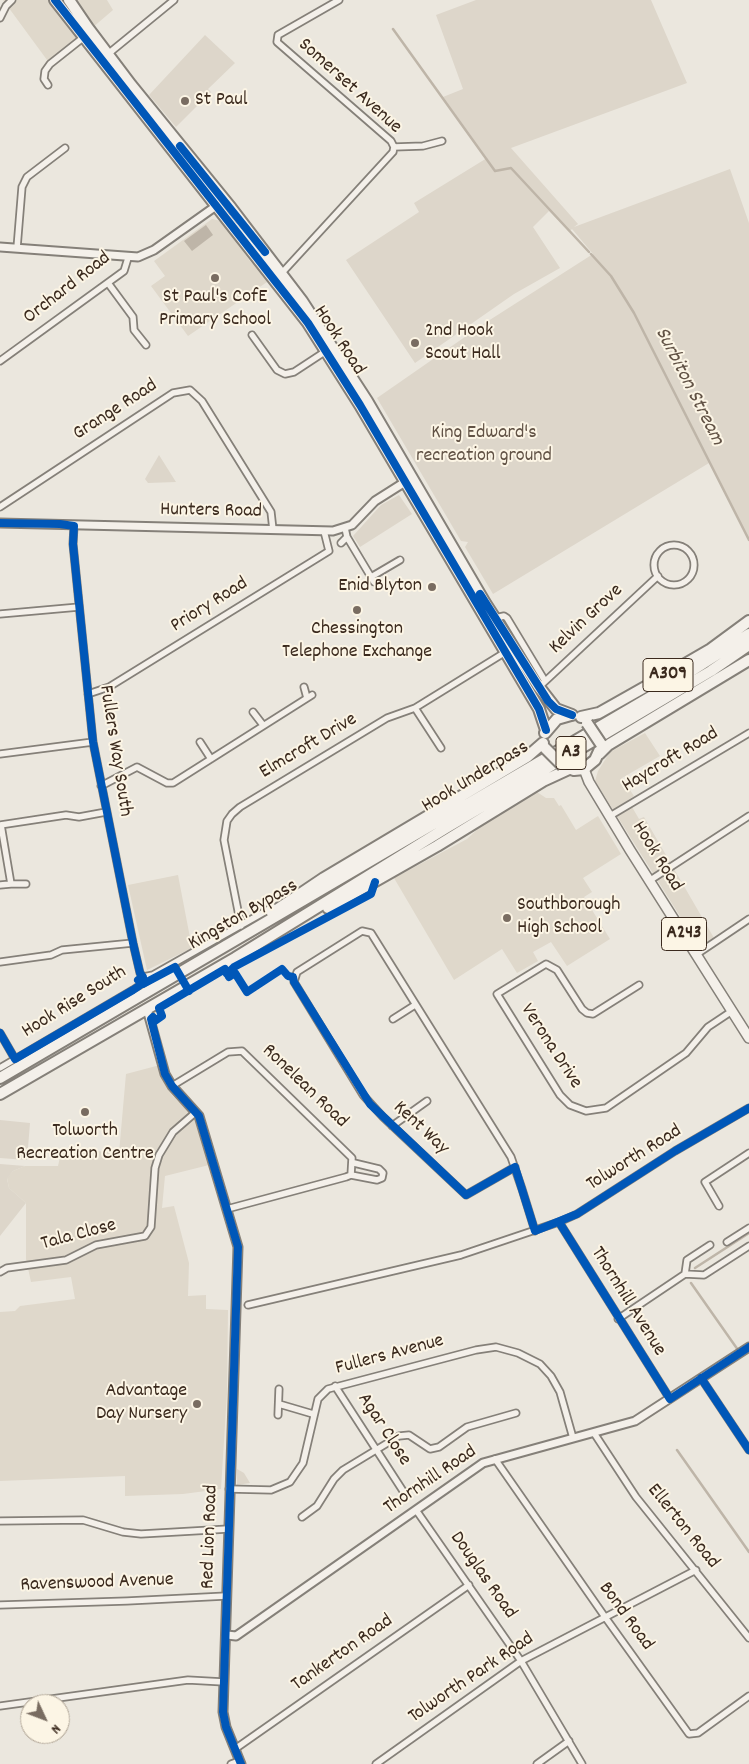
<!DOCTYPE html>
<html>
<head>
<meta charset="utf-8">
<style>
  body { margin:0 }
  #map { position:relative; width:749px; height:1764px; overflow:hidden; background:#ebe7de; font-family:Dekko,sans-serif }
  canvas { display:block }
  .north { position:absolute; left:20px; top:1694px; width:50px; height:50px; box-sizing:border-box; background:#fcf5e5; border:1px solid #afa495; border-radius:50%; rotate:133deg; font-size:14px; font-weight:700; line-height:20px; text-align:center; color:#3b2a1e }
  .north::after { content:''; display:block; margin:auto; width:18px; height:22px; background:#796c61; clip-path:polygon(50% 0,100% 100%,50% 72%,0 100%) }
</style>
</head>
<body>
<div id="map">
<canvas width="749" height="1764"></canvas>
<div class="north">N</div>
</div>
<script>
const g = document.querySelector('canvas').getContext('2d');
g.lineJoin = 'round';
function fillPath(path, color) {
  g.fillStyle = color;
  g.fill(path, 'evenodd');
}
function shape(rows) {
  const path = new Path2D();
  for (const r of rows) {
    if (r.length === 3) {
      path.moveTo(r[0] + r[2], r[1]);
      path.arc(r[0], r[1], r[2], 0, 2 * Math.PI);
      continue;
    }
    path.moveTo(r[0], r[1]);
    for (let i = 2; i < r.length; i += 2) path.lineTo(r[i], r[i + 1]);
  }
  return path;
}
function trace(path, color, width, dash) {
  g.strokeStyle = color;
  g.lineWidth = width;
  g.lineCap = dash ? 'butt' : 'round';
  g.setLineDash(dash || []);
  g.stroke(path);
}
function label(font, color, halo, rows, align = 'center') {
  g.font = font + ' Dekko,sans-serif';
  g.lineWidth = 4;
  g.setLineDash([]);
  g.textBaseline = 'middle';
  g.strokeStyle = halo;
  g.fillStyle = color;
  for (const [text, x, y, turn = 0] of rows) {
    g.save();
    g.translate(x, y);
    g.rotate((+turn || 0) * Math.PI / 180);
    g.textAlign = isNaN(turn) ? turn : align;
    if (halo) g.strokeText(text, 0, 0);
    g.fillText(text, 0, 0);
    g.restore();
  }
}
fillPath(shape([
  [3,0,107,0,113,10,50,64],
  [212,219,221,221,250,261,270,280,188,336,151,286,165,276,154,261],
  [645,733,660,756,622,778,634,796,628,800,639,819,644,817,714,938,700,948,595,781,598,771,610,752],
  [537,792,546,798,554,798,559,806,561,805,576,830,598,816,621,854,583,878,592,892,584,897,610,939,567,966,551,942,533,952,538,961,517,973,502,949,454,980,394,878,467,839,482,825],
  [178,875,192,948,147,970,128,885],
  [160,1065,162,1079,171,1094,195,1119,209,1165,165,1176,162,1208,174,1206,189,1263,188,1296,206,1295,206,1309,228,1310,227,1393,221,1489,183,1494,125,1496,125,1476,0,1481,0,1312,15,1311,20,1306,75,1299,71,1277,31,1282,26,1259,26,1203,9,1188,7,1178,13,1171,25,1166,58,1166,62,1148,119,1153,126,1074]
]), '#dfd8cb');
fillPath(shape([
  [476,0,651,0,687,83,511,148,578,224,574,227,730,169,749,223,749,540,709,463,493,594,465,547,468,542,461,541,377,398,485,323,593,254,572,229,569,232,549,211,533,227,560,268,514,294,415,363,346,260,419,212,414,203,487,158,443,97,463,89,436,15],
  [205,35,235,63,208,89,211,92,176,127,149,95],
  [159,455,176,482,148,483,145,479],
  [399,495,412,514,360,547,353,536,381,505],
  [0,1120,30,1123,27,1160,0,1158],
  [0,1164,25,1166,13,1171,7,1179,9,1188,26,1203,0,1236],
  [237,1469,244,1473,250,1483,237,1485]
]), '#ddd6ca');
fillPath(shape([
  [206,225,213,235,192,251,184,241]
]), '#beb5a8');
trace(shape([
  [393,29,495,171,511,168,589,252],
  [591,254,611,276,634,313,749,540],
  [695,1268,749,1233],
  [691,1283,738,1350],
  [677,1450,749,1552]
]), '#beb5a8', 2.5);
const minor = shape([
  [0,18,6,6,12,0],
  [108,54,174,0],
  [48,85,44,79,45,71,50,64,84,37],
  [394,147,423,146,442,141],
  [17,248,22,187,27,177,65,148],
  [280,275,393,152,394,147,391,141,277,42,278,35,339,0],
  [108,283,133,317,134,330,146,345],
  [252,335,277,370,285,374,294,372,326,351],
  [0,361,124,271,128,258],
  [0,507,173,393,190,390,202,401,271,512,273,530],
  [74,526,73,544,93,742,133,943,140,973,143,977],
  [347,537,371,577],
  [341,543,347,537,345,528],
  [674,565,20],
  [374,582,371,577,400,560],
  [0,614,79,607],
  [495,618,504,616,507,618,545,681],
  [304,687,307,698],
  [539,687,658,576],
  [88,694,109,687,329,551,324,531],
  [415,708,441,748],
  [253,712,263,725],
  [200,742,211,759],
  [0,754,93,742],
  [101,786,137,767,167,783,173,783,312,695],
  [610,816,749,733],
  [0,825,66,815,79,817,106,812],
  [649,881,749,816],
  [11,884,26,884],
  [0,885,11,884,1,825],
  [241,926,224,840,227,821,232,814,240,807,387,718,415,708,504,653],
  [697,954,749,919],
  [0,962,51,955,62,950,133,943],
  [143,977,153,975,273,907],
  [639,985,593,1014,587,1013,582,1009,557,970,546,964,497,994,560,1095,570,1105,586,1111,606,1108,686,1053,708,1027,732,1011],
  [393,1019,415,1005],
  [0,1033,15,1059],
  [0,1068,133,990,139,986,143,977],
  [172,1086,228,1052,242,1051,352,1158,351,1175,346,1177,227,1209],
  [392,1126,427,1101],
  [515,1167,466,1195,383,1117,363,1095,294,982,297,972,362,931,371,933,511,1157,522,1189,535,1231],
  [351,1175,377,1180,382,1178,383,1173,379,1169,354,1163],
  [719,1206,705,1182,749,1153],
  [559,1222,670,1399],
  [727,1242,749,1228],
  [0,1272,7,1268,66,1260,96,1245,145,1236,151,1227,155,1168,159,1155,173,1132,196,1112],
  [685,1274,704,1275,749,1246],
  [685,1274,687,1260,710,1245],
  [248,1305,461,1255,559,1222,577,1214,675,1151,749,1108],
  [618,1319,685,1274],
  [701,1378,749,1450],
  [335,1386,403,1491],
  [279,1404,313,1414],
  [278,1415,279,1389],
  [594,1433,636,1497,749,1638],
  [495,1459,605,1617,689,1734,698,1733,749,1696],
  [229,1489,271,1490,290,1482,303,1463,318,1399,328,1389,476,1350,496,1347,518,1353,540,1364,551,1376,560,1392,573,1438],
  [416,1510,521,1661,582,1764],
  [302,1517,317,1506,334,1479,343,1470,399,1436,409,1435,430,1449,439,1447,467,1427,516,1413],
  [0,1521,83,1520,123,1532,141,1534,228,1529],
  [0,1605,127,1601,226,1596],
  [0,1706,188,1680,224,1682],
  [235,1749,469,1585],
  [231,1764,239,1761],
  [376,1764,521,1661,696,1570],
  [537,1764,569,1741]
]);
const tertiary = shape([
  [0,247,138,257,154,250,216,206],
  [0,523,333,531,352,525,375,501,405,482],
  [147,1009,165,1074,172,1086,199,1116,238,1247,223,1712,226,1727,241,1764],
  [227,1635,236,1636,483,1463,635,1421,749,1347]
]);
const primary = shape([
  [584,769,589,782,630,850,749,1038]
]);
const trunk = shape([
  [55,0,308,323,360,405,539,709,546,730],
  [69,0,88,28,131,85,231,208,302,301,367,401,485,603,539,687,556,709,572,715],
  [581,717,599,713,661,678,711,649,749,621],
  [545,733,557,719,571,715],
  [599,754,608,745,749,660],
  [564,766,574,770,584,769,595,760,600,749],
  [328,908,437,846,543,781,569,769],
  [272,913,324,878,527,757,543,743],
  [0,1078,657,693,749,634],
  [0,1094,235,958,446,828,711,671,749,645]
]);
trace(minor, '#858079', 9);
trace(tertiary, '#858079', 11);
trace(primary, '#858079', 12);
trace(trunk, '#858079', 14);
trace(minor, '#f4f0ea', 5.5);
trace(tertiary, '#f4f0ea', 7);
trace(primary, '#f4f0ea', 9);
trace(trunk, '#f4f0ea', 10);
const trunkBridge = shape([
  [587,723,601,744],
  [545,748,563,766]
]);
trace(trunkBridge, '#858079', 14, []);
trace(trunkBridge, '#f4f0ea', 10);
trace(shape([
  [55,0,308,323,360,405,539,709,546,730],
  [180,146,265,252],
  [0,523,60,524,74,526,73,544,93,742,133,943,140,973,143,977,139,986,133,990,15,1059,0,1033],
  [480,594,548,701,556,709,572,715],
  [227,974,234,967,371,894,375,882],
  [138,980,143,984,175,967,189,991],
  [153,1017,151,1019,165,1074,172,1086,199,1116,238,1247,223,1712,226,1727,241,1764],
  [152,1023,162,1016,159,1008,225,969,229,977,235,973,247,992,282,969,288,976,293,977,294,982,370,1104,466,1195,515,1167,535,1231,577,1214,675,1151,749,1108],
  [559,1222,670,1399,749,1347],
  [701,1378,749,1450]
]), '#0057b8', 8);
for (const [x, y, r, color] of [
  [185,101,5,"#796c61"],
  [215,278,5,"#796c61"],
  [415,343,5,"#796c61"],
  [432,587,5,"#796c61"],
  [357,610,5,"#796c61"],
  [507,918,5,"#796c61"],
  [85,1112,5,"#796c61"],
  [197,1404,5,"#796c61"]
]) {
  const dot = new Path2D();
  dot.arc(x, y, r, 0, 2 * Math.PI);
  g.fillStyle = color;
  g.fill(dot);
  trace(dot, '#fcf5e5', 2);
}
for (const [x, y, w] of [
  [668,675,50],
  [571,753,30],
  [684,934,45]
]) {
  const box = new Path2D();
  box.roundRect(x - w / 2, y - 16.5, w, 33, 4);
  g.fillStyle = '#fcf5e5';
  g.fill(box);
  trace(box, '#3b2a1e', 1);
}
label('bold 19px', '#3b2a1e', null, [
  ["A309",668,675],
  ["A3",571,753],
  ["A243",684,934]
]);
label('20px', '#3b2a1e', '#fcf5e5', [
  ["Somerset Avenue",349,87,42],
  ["Orchard Road",68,289,-38],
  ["Hook Road",338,341,57],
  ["Grange Road",116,411,-33],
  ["Hunters Road",211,512,1],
  ["Priory Road",210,606,-32],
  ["Kelvin Grove",587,620,-43],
  ["Elmcroft Drive",309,747,-31],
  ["Fullers Way South",114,751,81],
  ["Haycroft Road",671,761,-31],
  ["Hook Underpass",476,778,-31],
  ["Hook Road",656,857,58],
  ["Kingston Bypass",244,916,-30],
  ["Hook Rise South",75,1003,-32],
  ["Verona Drive",550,1047,57],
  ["Ronelean Road",304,1087,44],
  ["Kent Way",420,1129,43],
  ["Tolworth Road",635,1159,-32],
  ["Tala Close",79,1236,-15],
  ["Thornhill Avenue",627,1302,58],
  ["Fullers Avenue",390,1356,-15],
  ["Agar Close",383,1430,57],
  ["Thornhill Road",431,1481,-34],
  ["Ellerton Road",682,1527,51],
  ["Red Lion Road",211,1537,-88],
  ["Douglas Road",482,1576,55],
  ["Ravenswood Avenue",97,1584,-2],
  ["Bond Road",625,1617,54],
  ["Tankerton Road",343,1654,-35],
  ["Tolworth Park Road",472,1679,-34]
]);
label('20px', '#3b2a1e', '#fcf5e5', [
  ["St Paul",195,101],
  ["St Paul's CofE",215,298,"center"],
  ["Primary School",215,321,"center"],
  ["2nd Hook",425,332],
  ["Scout Hall",425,355],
  ["Enid Blyton",422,587,"right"],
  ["Chessington",357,630,"center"],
  ["Telephone Exchange",357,653,"center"],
  ["Southborough",517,906],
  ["High School",517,929],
  ["Tolworth",85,1132,"center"],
  ["Recreation Centre",85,1155,"center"],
  ["Advantage",187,1392,"right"],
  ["Day Nursery",187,1415,"right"]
], 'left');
label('20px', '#615245', '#fcf5e5', [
  ["King Edward's",484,434],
  ["recreation ground",484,457]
]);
label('italic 21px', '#625346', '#fcf5e5', [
  ["Surbiton Stream",688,387,63]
]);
</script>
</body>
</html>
